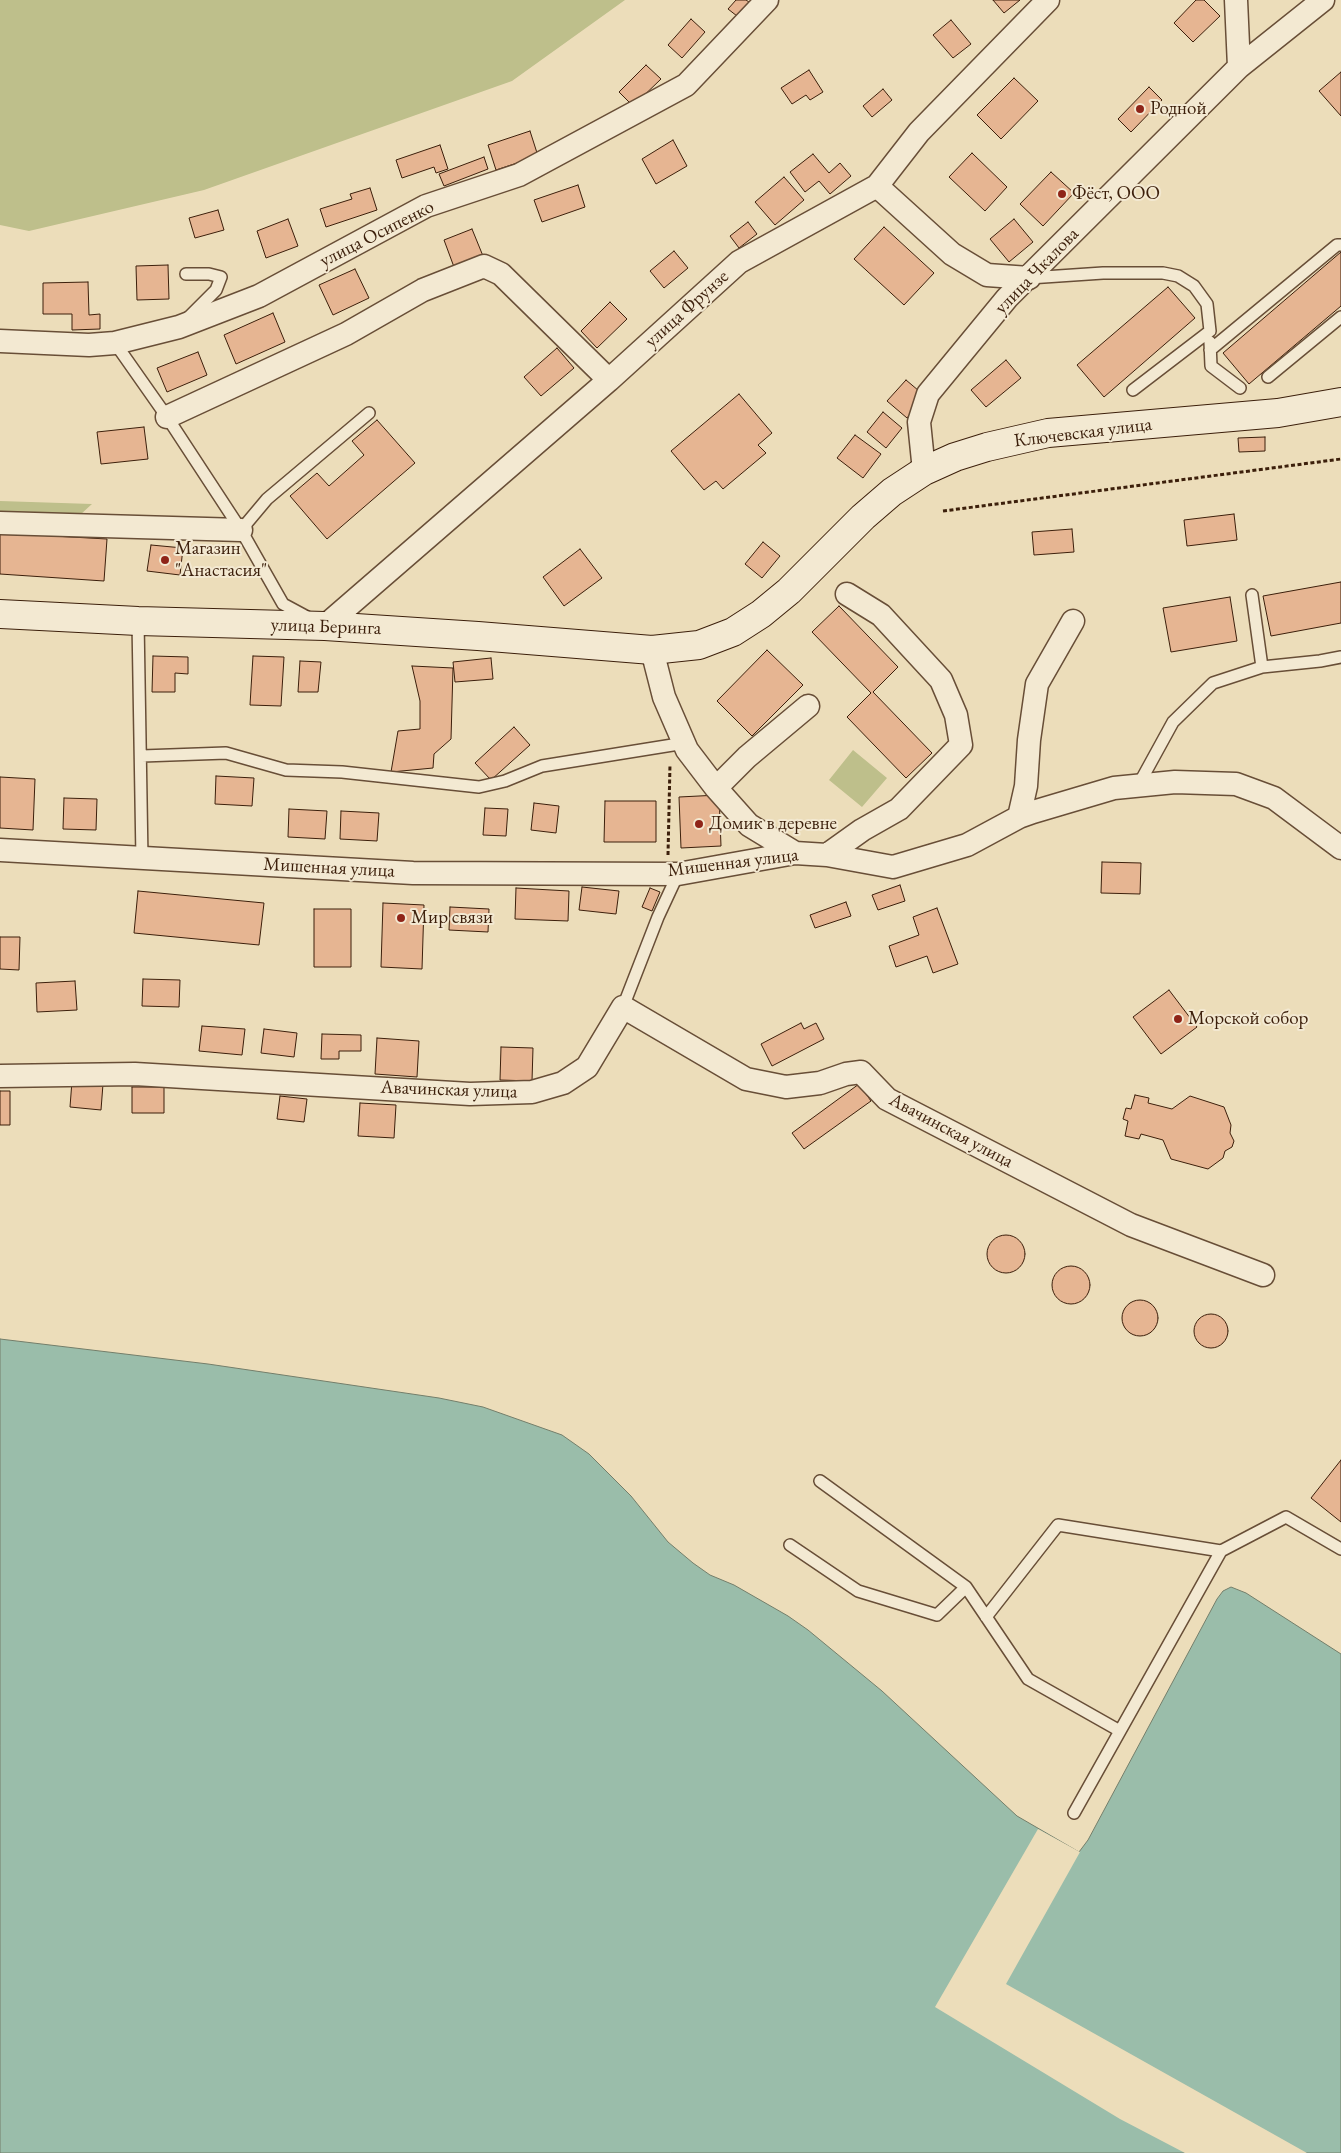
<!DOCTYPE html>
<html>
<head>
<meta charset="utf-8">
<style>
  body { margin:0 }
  canvas { display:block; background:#ecddba }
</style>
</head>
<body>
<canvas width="1341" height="2153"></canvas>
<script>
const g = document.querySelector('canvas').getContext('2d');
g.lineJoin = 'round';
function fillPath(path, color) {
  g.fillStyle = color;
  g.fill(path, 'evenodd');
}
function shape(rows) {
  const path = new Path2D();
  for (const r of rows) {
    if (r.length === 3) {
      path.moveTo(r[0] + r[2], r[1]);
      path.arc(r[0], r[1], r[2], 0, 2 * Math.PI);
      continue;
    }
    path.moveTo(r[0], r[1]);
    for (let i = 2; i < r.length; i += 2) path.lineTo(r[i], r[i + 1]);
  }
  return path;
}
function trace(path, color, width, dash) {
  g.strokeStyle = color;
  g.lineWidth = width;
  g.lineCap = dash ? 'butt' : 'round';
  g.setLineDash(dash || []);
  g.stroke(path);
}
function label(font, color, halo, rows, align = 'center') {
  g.font = font + ' "EB Garamond",serif';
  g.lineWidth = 4;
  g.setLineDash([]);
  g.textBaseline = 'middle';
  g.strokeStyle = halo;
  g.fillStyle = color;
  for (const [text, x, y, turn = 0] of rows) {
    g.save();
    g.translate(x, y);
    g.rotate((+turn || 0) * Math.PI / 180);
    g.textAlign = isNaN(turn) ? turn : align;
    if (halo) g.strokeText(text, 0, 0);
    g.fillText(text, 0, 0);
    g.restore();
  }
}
fillPath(shape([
  [0,0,625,0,512,81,204,190,29,231,0,225],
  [0,501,92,504,69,525,0,523],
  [853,750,887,778,862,807,829,780]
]), '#bebf8b');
const water = shape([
  [0,1339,208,1364,439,1398,483,1407,562,1435,589,1454,631,1496,668,1542,693,1563,710,1575,734,1585,788,1616,808,1630,882,1691,1017,1816,1079,1852,1088,1840,1217,1599,1223,1591,1231,1587,1246,1593,1341,1654,1341,2153,0,2153,0,1339]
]);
fillPath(water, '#9abdaa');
trace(water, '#747e6a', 1);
fillPath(shape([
  [1038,1829,1080,1852,1006,1984,1307,2153,1185,2153,1120,2119,935,2007]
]), '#ecddba');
const building = shape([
  [736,0,746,0,749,2,737,16,728,9,736,0],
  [993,0,1020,0,1004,13,993,0],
  [1196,0,1204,0,1220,16,1193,42,1174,23,1196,0],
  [691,19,705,32,682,58,668,45,691,19],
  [951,20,971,44,953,58,933,35,951,20],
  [646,65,661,79,633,106,619,92,646,65],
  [809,70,823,92,810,100,806,95,792,104,781,88,809,70],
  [1341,72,1341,116,1319,91,1341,72],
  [1014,78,1038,101,1001,139,977,115,1014,78],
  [1149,87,1162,100,1131,132,1118,119,1149,87],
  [883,89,892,100,872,117,863,106,883,89],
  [530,131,538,156,496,170,488,145,530,131],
  [673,140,687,166,656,184,642,159,673,140],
  [440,145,448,169,436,173,434,167,402,178,396,160,440,145],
  [972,153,1007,187,985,211,949,177,972,153],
  [813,154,829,173,840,163,851,176,830,194,819,181,805,192,790,172,813,154],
  [484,157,488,169,444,186,439,174,484,157],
  [1051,172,1074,193,1043,226,1020,204,1051,172],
  [784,177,804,200,775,225,755,202,784,177],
  [578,185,585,207,542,222,534,200,578,185],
  [370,188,377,210,326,227,320,209,352,199,350,194,370,188],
  [218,210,224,230,195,238,189,218,218,210],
  [288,219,298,246,266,258,257,231,288,219],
  [1014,219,1033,242,1009,262,990,239,1014,219],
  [748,222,757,234,739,248,730,236,748,222],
  [884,227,934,273,904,305,854,259,884,227],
  [472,229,483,256,454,267,444,240,472,229],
  [674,251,688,268,664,288,650,271,674,251],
  [1341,252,1341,306,1249,384,1223,353,1341,252],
  [168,265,169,299,137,300,136,266,168,265],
  [355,269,369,298,333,315,319,285,355,269],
  [88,282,89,315,100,314,100,329,72,330,72,314,43,314,43,283,88,282],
  [1168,287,1195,318,1104,397,1077,365,1168,287],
  [610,302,627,319,597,348,581,331,610,302],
  [273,313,285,342,236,364,224,335,273,313],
  [557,348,574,368,541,396,524,377,557,348],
  [198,352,207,375,167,392,157,368,198,352],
  [1006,360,1021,378,986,407,971,390,1006,360],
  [906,380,925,396,907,418,887,401,906,380],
  [739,394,772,433,758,445,766,453,723,489,716,481,704,490,671,451,739,394],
  [883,412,902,428,886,448,867,432,883,412],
  [377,420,415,463,327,539,290,496,317,473,329,486,364,455,352,441,377,420],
  [144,427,148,459,101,464,97,432,144,427],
  [855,435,881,454,863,478,837,458,855,435],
  [1265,437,1265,451,1239,452,1238,438,1265,437],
  [1234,514,1237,540,1187,546,1184,520,1234,514],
  [1072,529,1074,552,1034,555,1032,532,1072,529],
  [0,533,107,539,104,581,0,574,0,533],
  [763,542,780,556,762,578,745,564,763,542],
  [151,545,183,548,180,575,147,571,151,545],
  [580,549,602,578,564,606,543,577,580,549],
  [1341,582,1341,623,1271,636,1263,596,1341,582],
  [1230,597,1237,641,1171,652,1163,608,1230,597],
  [839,606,898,667,873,692,932,753,906,778,847,717,871,693,812,632,839,606],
  [767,650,803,685,752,736,717,701,767,650],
  [153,656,188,657,188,674,175,673,175,692,152,692,153,656],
  [253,656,284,657,281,706,250,705,253,656],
  [491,658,493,679,455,682,453,662,491,658],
  [300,661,321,662,318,692,298,692,300,661],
  [412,666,453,668,451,739,434,754,433,768,391,772,398,731,420,729,420,701,412,666],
  [514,727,530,745,491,780,475,763,514,727],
  [216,776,254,778,252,806,215,804,216,776],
  [0,777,35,779,33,830,0,828,0,777],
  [719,795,721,846,681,848,679,797,719,795],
  [64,798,97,799,96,830,63,829,64,798],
  [605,801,656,801,656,842,604,842,605,801],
  [534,803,559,806,556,833,531,830,534,803],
  [485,808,508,809,506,836,483,835,485,808],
  [289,809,327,811,325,839,288,837,289,809],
  [341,811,379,813,377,841,340,839,341,811],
  [1102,862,1141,863,1140,894,1101,893,1102,862],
  [900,885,905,901,878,910,872,895,900,885],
  [582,887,619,891,616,914,579,910,582,887],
  [516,888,569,891,568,921,515,919,516,888],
  [650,888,660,892,652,911,642,907,650,888],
  [138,891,264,903,259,945,134,933,138,891],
  [846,902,851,916,815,928,810,915,846,902],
  [383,903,424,905,422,969,381,967,383,903],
  [450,907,489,909,488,932,449,930,450,907],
  [937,908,958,964,933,973,927,956,896,967,889,946,919,935,913,917,937,908],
  [314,909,351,909,351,967,314,967,314,909],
  [0,937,20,937,19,970,0,969,0,937],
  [143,979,180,980,179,1007,142,1006,143,979],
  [75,981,77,1010,37,1012,36,983,75,981],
  [1169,990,1197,1027,1161,1054,1133,1017,1169,990],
  [801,1023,804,1029,816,1023,824,1039,772,1066,761,1044,801,1023],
  [202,1026,245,1029,242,1055,199,1051,202,1026],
  [264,1029,297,1033,294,1057,261,1053,264,1029],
  [322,1034,361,1035,361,1051,339,1051,339,1059,321,1059,322,1034],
  [377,1038,419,1041,417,1077,375,1074,377,1038],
  [501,1047,533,1048,532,1081,500,1080,501,1047],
  [72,1081,103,1084,101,1110,70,1107,72,1081],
  [859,1084,871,1101,804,1149,792,1133,859,1084],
  [132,1087,164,1087,164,1113,132,1113,132,1087],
  [0,1091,10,1091,10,1125,0,1125,0,1091],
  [1135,1095,1149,1098,1148,1103,1172,1109,1190,1096,1224,1107,1231,1125,1230,1133,1234,1141,1232,1147,1225,1151,1223,1158,1208,1169,1171,1159,1163,1140,1141,1134,1139,1139,1125,1136,1128,1121,1123,1119,1126,1108,1131,1109,1135,1095],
  [280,1096,307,1099,304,1122,277,1119,280,1096],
  [360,1103,396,1105,394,1138,358,1136,360,1103],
  [1006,1254,19],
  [1071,1285,19],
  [1140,1318,18],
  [1211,1331,17],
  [1341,1460,1341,1522,1311,1498,1341,1460]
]);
fillPath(building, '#e6b592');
trace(building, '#3c1f0b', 1);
const service = shape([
  [186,274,209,274,221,277,216,290,188,318],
  [1029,278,1103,273,1163,273,1178,276,1194,286,1207,304,1210,331,1133,390],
  [1210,342,1211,366,1240,388],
  [115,343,167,417,241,530,283,604,309,618],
  [1210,350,1337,245,1341,245],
  [1268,377,1341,317],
  [241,530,267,499,369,413],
  [138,621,142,859],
  [1262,667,1320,661,1341,657],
  [142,756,226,753,286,770,342,772,479,787,505,781,542,766,685,743],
  [1139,784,1173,722,1213,683,1262,667,1252,595],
  [623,1007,658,917,678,874],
  [820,1481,966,1587,1028,1679,1120,1731],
  [790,1545,858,1591,937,1615,966,1587],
  [986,1617,1058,1525,1221,1551],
  [1074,1813,1221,1551,1286,1517,1341,1549]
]);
const minor = shape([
  [1236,0,1239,67],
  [877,186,952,254,987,275,1029,278],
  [0,341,89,345,115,343,179,327,259,296,426,206,519,175,686,85,767,0],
  [167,417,346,334,423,290,484,266,501,274,609,380],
  [924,471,919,422,928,394,1007,298,1239,67,1323,0],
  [0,523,241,530],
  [325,626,609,380,739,262,877,186,919,132,1048,0],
  [652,650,664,697,687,750,716,788,749,825,795,853],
  [716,788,747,757,808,706],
  [1019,817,1026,786,1029,740,1037,684,1073,621],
  [0,850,413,873,678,874,795,853,827,855,893,867,967,845,1019,817,1033,812,1114,788,1175,782,1236,784,1274,798,1341,848],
  [827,855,862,830,899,809,961,745,956,715,941,680,881,615,847,594],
  [0,1076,135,1074,470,1094,532,1092,563,1083,587,1067,623,1007,746,1079,786,1087,820,1083,846,1074,861,1072,887,1099,1131,1225,1263,1275]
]);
const secondary = shape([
  [0,614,138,621,325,626,478,636,652,650,699,645,733,632,761,614,789,591,863,517,892,492,924,471,955,457,987,447,1048,433,1278,413,1341,402]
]);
trace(service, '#684e37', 14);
trace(minor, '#684e37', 25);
trace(secondary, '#3c1f0b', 30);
trace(shape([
  [943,511,1341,459],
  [668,855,670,764]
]), '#3c1f0b', 3, [4, 2.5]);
trace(service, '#f3e9d2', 11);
trace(minor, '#f3e9d2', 22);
trace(secondary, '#f3e9d2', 28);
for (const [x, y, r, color] of [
  [1140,109,5,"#8f2418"],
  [1062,194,5,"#8f2418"],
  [165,560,5,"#8f2418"],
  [699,824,5,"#8f2418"],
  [401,918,5,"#8f2418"],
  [1178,1019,5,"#8f2418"]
]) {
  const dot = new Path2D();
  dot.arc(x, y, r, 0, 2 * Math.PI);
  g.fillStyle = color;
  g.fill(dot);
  trace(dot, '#f3e9d2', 2);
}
label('19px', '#3c1f0b', '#f3e9d2', [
  ["Родной",1150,109],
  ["Фёст, ООО",1072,194],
  ["Магазин",175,549],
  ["\"Анастасия\"",175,571],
  ["Домик в деревне",709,824],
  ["Мир связи",411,918],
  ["Морской собор",1188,1019]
], 'left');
label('19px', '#3c1f0b', '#f3e9d2', [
  ["улица Осипенко",377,234,-27],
  ["улица Чкалова",1037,271,-46],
  ["улица Фрунзе",687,309,-42],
  ["Ключевская улица",1083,433,-7],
  ["улица Беринга",326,627,2],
  ["Мишенная улица",733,863,-7],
  ["Мишенная улица",329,868,3],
  ["Авачинская улица",449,1090,2],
  ["Авачинская улица",951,1131,28]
]);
</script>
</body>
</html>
